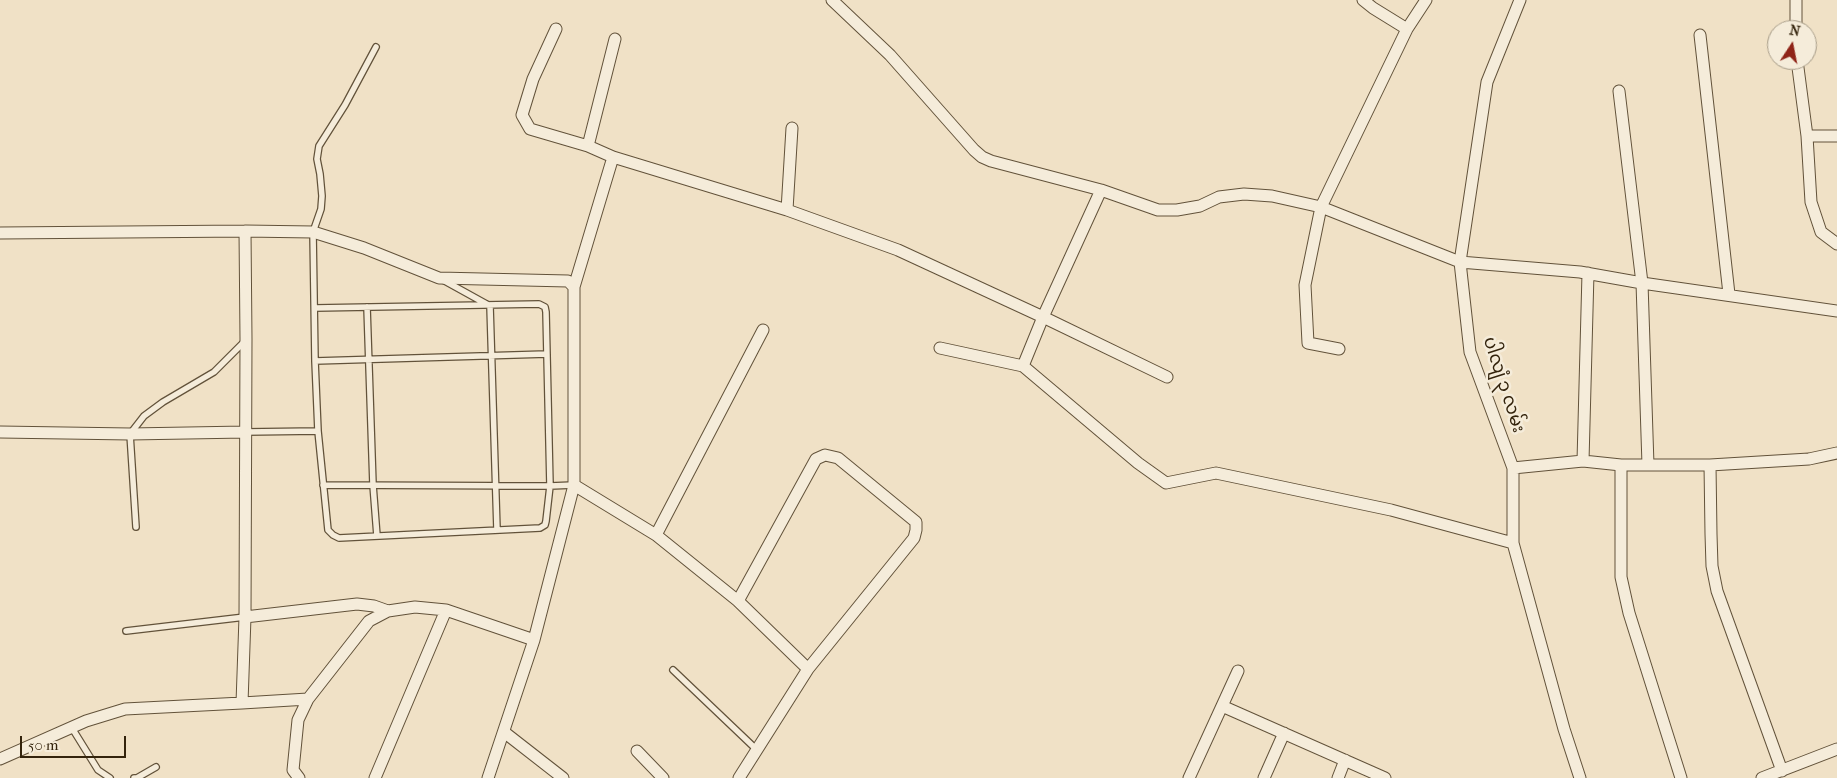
<!DOCTYPE html>
<html>
<head>
<meta charset="utf-8">
<style>
  body { margin:0 }
  #map { position:relative; width:1837px; height:778px; overflow:hidden; background:#f0e1c6; font-family:"IM FELL French Canon",serif }
  canvas { display:block }
  .north { position:absolute; left:1767px; top:20px; width:50px; height:50px; box-sizing:border-box; background:#f5ecda; border:1px solid #a79c88; border-radius:50%; rotate:11deg; font-size:14px; font-weight:700; line-height:20px; text-align:center; color:#33230c }
  .north::after { content:''; display:block; margin:auto; width:18px; height:22px; background:#8f2418; clip-path:polygon(50% 0,100% 100%,50% 72%,0 100%) }
  .scale { position:absolute; left:20px; top:736px; width:106px; height:22px; box-sizing:border-box; border:2px solid #33230c; border-top:0; padding-left:6px; font-size:15px; line-height:18px; white-space:nowrap; color:#33230c; -webkit-text-stroke:4px #f5ecda; paint-order:stroke }
</style>
</head>
<body>
<div id="map">
<canvas width="1837" height="778"></canvas>
<div class="north">N</div>
<div class="scale">50 m</div>
</div>
<script>
const g = document.querySelector('canvas').getContext('2d');
g.lineJoin = 'round';
function shape(rows) {
  const path = new Path2D();
  for (const r of rows) {
    path.moveTo(r[0], r[1]);
    for (let i = 2; i < r.length; i += 2) path.lineTo(r[i], r[i + 1]);
  }
  return path;
}
function trace(path, color, width, dash) {
  g.strokeStyle = color;
  g.lineWidth = width;
  g.lineCap = dash ? 'butt' : 'round';
  g.setLineDash(dash || []);
  g.stroke(path);
}
function label(font, color, halo, rows, align = 'center') {
  g.font = font + ' "IM FELL French Canon","Noto Sans Myanmar",serif';
  g.lineWidth = 5;
  g.setLineDash([]);
  g.textBaseline = 'middle';
  g.strokeStyle = halo;
  g.fillStyle = color;
  for (const [text, x, y, turn = 0] of rows) {
    g.save();
    g.translate(x, y);
    g.rotate((+turn || 0) * Math.PI / 180);
    g.textAlign = isNaN(turn) ? turn : align;
    if (halo) g.strokeText(text, 0, 0);
    g.fillText(text, 0, 0);
    g.restore();
  }
}
const lane = shape([
  [376,47,345,105,319,146,317,159,320,174,322,196,321,209,313,232,315,361,318,431,328,530,333,535,339,538,540,528,545,525,546,521,550,486,574,485],
  [443,280,490,306,497,530],
  [367,307,373,485,377,536],
  [315,308,539,304,545,307,546,312,550,486,323,485],
  [315,361,547,354],
  [245,432,318,431],
  [136,527,130,434,144,416,163,402,214,372,245,341],
  [126,631,245,617],
  [673,670,757,750],
  [72,728,98,770,110,778],
  [134,778,137,778,156,767]
]);
const street = shape([
  [832,0,890,55,974,150,982,157,991,161,1101,190,1158,210,1177,210,1200,206,1219,197,1244,194,1272,196,1321,207,1460,262,1580,272,1642,283,1837,311],
  [1363,0,1373,8,1407,29],
  [1520,0,1487,82,1460,262,1470,352,1513,468,1513,543,1564,729,1580,778],
  [1796,0,1796,30],
  [556,29,533,79,522,115,530,129,588,146,613,157,787,210,898,250,1043,317,1167,377],
  [1700,35,1729,294],
  [1797,60,1807,136,1811,202,1821,232,1837,244],
  [1619,91,1642,283,1648,465],
  [1807,136,1837,136],
  [588,146,615,39],
  [787,210,792,128],
  [0,233,245,231,313,232,364,248,439,278,568,281,574,287,574,485,534,640,488,778],
  [574,287,613,157],
  [940,348,1023,366,1138,463,1166,483,1216,473,1391,510,1513,543],
  [1339,349,1308,343,1305,285,1321,207,1407,29,1426,0],
  [1023,366,1043,317,1101,190],
  [0,432,130,434,245,432],
  [1583,461,1588,273],
  [1621,465,1621,577,1629,613,1681,778],
  [1710,465,1711,534,1712,566,1717,591,1782,771],
  [1513,468,1583,461,1621,465,1710,465,1809,459,1837,453],
  [574,485,656,535,738,601,808,669,739,778],
  [656,535,763,330],
  [738,601,816,459,825,455,838,458,916,522,916,530,914,538,808,669],
  [245,617,357,604,374,606,388,611],
  [242,703,308,699],
  [1222,706,1385,778],
  [504,732,563,778],
  [637,751,663,778],
  [0,759,86,721,125,709,242,703,245,617,246,339,245,231],
  [299,778,293,770,298,720,308,699,369,621,388,611,415,607,446,610,534,640],
  [375,778,446,610],
  [1189,778,1238,671],
  [1264,778,1284,733],
  [1338,778,1345,760],
  [1762,778,1837,749]
]);
trace(lane, '#62523a', 8);
trace(street, '#62523a', 13);
trace(lane, '#f5ecda', 5.5);
trace(street, '#f5ecda', 11);
label('18px', '#33230c', '#f5ecda', [
  ["ပါလျံ ၃ လမ်း",1503,385,72]
]);
</script>
</body>
</html>
